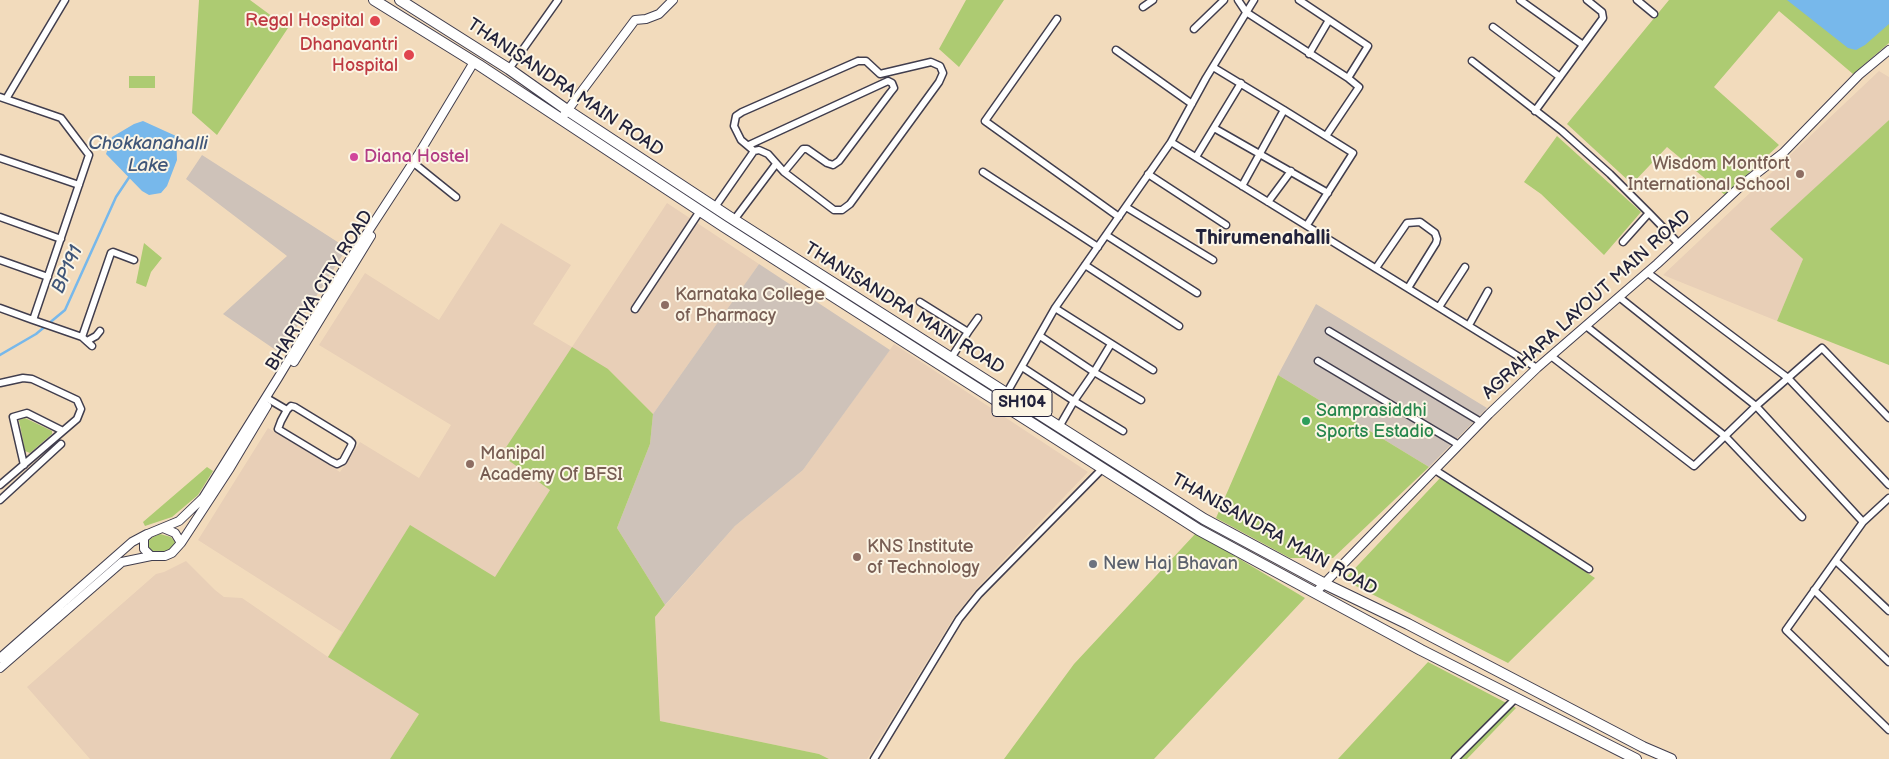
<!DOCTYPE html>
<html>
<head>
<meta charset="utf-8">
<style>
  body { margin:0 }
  canvas { display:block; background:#f2dbbc }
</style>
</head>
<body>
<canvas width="1889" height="759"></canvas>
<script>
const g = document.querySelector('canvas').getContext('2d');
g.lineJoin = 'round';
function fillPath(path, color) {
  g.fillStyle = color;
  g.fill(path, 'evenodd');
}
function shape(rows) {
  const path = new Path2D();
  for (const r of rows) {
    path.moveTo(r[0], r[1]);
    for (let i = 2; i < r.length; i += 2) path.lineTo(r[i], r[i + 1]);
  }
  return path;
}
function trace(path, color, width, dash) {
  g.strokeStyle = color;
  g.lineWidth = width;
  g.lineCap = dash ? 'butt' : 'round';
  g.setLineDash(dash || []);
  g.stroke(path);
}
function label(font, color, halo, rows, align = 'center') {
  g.font = font + ' "Balsamiq Sans",sans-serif';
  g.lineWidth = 4;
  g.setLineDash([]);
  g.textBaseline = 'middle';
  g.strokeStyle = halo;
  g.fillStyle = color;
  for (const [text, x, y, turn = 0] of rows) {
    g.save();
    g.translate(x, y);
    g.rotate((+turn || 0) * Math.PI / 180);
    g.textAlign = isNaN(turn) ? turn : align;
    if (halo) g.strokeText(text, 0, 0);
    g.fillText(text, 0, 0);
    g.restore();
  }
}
fillPath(shape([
  [1879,71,1889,77,1889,120,1771,229,1803,259,1777,321,1663,275],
  [667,203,759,264,653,414,608,369,550,490,419,714,390,759,90,759,27,687,156,574,164,572,186,561,215,590,224,597,242,598,328,657,342,632,198,540,268,428,340,472,360,442,419,478,451,425,319,345,365,273,439,320,501,223,571,265,533,324,572,347],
  [894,344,1088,472,977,588,954,617,867,759,829,759,819,754,660,721,655,617,735,526,803,470]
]), '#e8cfb7');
fillPath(shape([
  [202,155,347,248,280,353,223,314,287,256,186,179],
  [759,264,890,350,803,470,735,526,665,605,617,528,650,444,653,414],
  [1316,304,1487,408,1429,467,1278,375]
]), '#cec2b9');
fillPath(shape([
  [199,0,250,0,288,28,217,135,192,113],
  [966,0,1004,0,959,67,939,49],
  [1669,0,1889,0,1889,43,1853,74,1779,11,1714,87,1779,145,1725,195,1667,147,1632,184,1567,124],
  [129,76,155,76,155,88,129,88],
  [1889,120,1889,365,1777,321,1803,259,1770,229],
  [1557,136,1641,212,1604,255,1541,194,1524,182],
  [144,243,162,258,151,272,146,287,136,283],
  [572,347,608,369,653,414,650,444,617,528,665,605,655,617,660,721,819,754,829,759,390,759,419,714,328,657,410,525,495,577,550,490,501,455],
  [1278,375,1429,467,1333,558,1290,558,1216,518],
  [25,418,52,431,52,434,30,453,25,451,19,420],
  [207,467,213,471,198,495,172,517,145,526,143,522],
  [1441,477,1595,578,1508,663,1344,580],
  [1196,533,1305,598,1154,759,1004,759,1074,664],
  [160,534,171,537,175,542,173,548,163,553,150,552,145,547,146,543,153,537],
  [1428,662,1516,708,1467,759,1338,759]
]), '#adcb72');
fillPath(shape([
  [1787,0,1889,0,1889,24,1865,45,1856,50,1848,48],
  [143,121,176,136,177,160,167,186,161,193,149,195,142,191,106,154,112,137,134,124]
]), '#77b8eb');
trace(shape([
  [0,355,36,334,65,310,116,197,130,176]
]), '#77b8eb', 2.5);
const minor = shape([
  [1238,0,1246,12,1348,78,1368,46,1299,0],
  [1254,0,1206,78,1171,142,1537,368],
  [1520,0,1583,45],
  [1637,0,1654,14],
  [1143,7,1153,0],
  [1057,19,985,121,1119,217],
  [1493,27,1560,77],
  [1194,29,1224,0],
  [1116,50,1192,104],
  [1309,54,1329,20],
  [858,61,866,61,880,74,931,62,940,66,943,73,939,82,850,204,842,210,834,210,784,172,768,154,759,150,754,151,741,140,734,126,736,116,742,112,858,61],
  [1472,61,1562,131,1610,174,1649,213],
  [1213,67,1284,110],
  [509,69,558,0],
  [0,97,61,118,89,155,33,320,0,308],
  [6,99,65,0],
  [1535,111,1603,18,1602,12,1587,0],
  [1214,128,1328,193],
  [1326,136,1359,87,1348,78],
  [749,145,888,81,892,83,894,88,890,93,839,161,833,165,827,163,807,149,803,149,784,172],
  [1196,157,1241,83],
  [0,158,79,185],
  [415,164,456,197],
  [983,172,1098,247],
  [1148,174,1226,225],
  [1242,186,1284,110,1353,153,1307,225],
  [1268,202,1291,171],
  [715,207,754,151],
  [1126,207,1213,260],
  [0,217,61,239],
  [734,220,776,164],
  [1106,235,1197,293],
  [1623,242,1649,213,1679,244],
  [0,260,48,277],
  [1085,265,1179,326],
  [1376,268,1407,223,1420,222,1435,233,1437,239,1436,243,1408,288],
  [1648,273,1788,378,1889,485],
  [1619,297,1756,406,1863,522],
  [920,302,968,332,951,358],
  [1439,307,1465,267],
  [1055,308,1153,370],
  [635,309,700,211],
  [33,320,82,337,92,346],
  [1469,325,1488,291],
  [1586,326,1725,436,1802,517],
  [1329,331,1481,422],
  [968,332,978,318],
  [82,337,111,253,113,252,134,260],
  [87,341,96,336,100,331],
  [1111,344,1094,372,1141,400],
  [1551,356,1694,466,1756,406,1822,348,1889,418],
  [1318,361,1459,445],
  [1022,367,1074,401,1094,372,1040,336],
  [0,383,23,378,32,379,77,400,81,409,77,419,0,485],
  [270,400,287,410,291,406,295,407,349,440,352,443,351,446,343,461,337,464,331,461,278,429,281,421,287,410],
  [1001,403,1055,308,1171,142],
  [1059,427,1074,401,1123,431],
  [24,465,13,417,27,413,63,431],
  [1435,470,1589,569],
  [1889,498,1863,522,1786,630,1889,730],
  [0,500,61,444],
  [1836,561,1889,611],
  [1814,590,1889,662],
  [874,759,959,619,979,594,1103,468],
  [1455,759,1516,698]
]);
const tertiary = shape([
  [561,119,635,20,646,19,659,14,673,0],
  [294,362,371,236],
  [163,528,175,533,181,543,172,553,165,556,151,556,144,549,144,538,150,533,179,521,203,498,278,378,343,270,418,155,474,62],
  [181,543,230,468,267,406],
  [1315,593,1489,414,1537,368,1657,264,1743,184,1783,153,1859,75,1889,50],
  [0,658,132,542,147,534],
  [0,668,122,562,151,556]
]);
const primary = shape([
  [374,0,479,65,723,226,1199,530,1421,650,1636,759],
  [400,0,509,69,567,110,728,216,1204,519,1325,584,1408,624,1643,747,1671,759]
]);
trace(minor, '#413e4e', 9);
trace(tertiary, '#413e4e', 10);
trace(primary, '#413e4e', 12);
trace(minor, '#fff', 6);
trace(tertiary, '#fff', 8);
trace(primary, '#fff', 10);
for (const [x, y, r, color] of [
  [375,21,6,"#e0444e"],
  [409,55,6,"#e0444e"],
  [354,157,5,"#d1479c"],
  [1800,174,5,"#8d6e63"],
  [665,305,5,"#8d6e63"],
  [1306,421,5,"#2e9e5b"],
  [470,464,5,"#8d6e63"],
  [857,557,5,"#8d6e63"],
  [1093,564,5,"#6b7280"]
]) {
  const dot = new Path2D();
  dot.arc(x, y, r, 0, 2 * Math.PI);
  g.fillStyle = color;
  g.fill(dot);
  trace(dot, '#fcf5e5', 2);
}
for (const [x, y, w] of [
  [1022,403,60]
]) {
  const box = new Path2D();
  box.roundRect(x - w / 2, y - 13.5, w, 27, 4);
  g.fillStyle = '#fcf5e5';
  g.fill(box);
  trace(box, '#22223b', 1);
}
label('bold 16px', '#22223b', null, [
  ["SH104",1022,403]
]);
label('18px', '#be3a42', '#fcf5e5', [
  ["Regal Hospital",364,21],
  ["Dhanavantri",398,45],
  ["Hospital",398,66]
], 'right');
label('18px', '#22223b', '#fcf5e5', [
  ["THANISANDRA MAIN ROAD",565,88,34],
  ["BHARTIYA CITY ROAD",320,291,-58],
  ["AGRAHARA LAYOUT MAIN ROAD",1587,305,-42],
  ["THANISANDRA MAIN ROAD",904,309,32],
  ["THANISANDRA MAIN ROAD",1274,535,29]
]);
label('18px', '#b23c85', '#fcf5e5', [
  ["Diana Hostel",364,157]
], 'left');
label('18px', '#785e54', '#fcf5e5', [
  ["Wisdom Montfort",1790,164,"right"],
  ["International School",1790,185,"right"],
  ["Karnataka College",675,295],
  ["of Pharmacy",675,316],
  ["Manipal",480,454],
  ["Academy Of BFSI",480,475],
  ["KNS Institute",867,547],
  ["of Technology",867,568]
], 'left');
label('18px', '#27864d', '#fcf5e5', [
  ["Samprasiddhi",1316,411],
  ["Sports Estadio",1316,432]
], 'left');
label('18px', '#5b616d', '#fcf5e5', [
  ["New Haj Bhavan",1103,564]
], 'left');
label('italic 19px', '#405679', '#fcf5e5', [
  ["Chokkanahalli",148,144],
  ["Lake",148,166],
  ["BP191",68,270,-66]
]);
label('bold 20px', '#22223b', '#fcf5e5', [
  ["Thirumenahalli",1263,239]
]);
</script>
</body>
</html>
